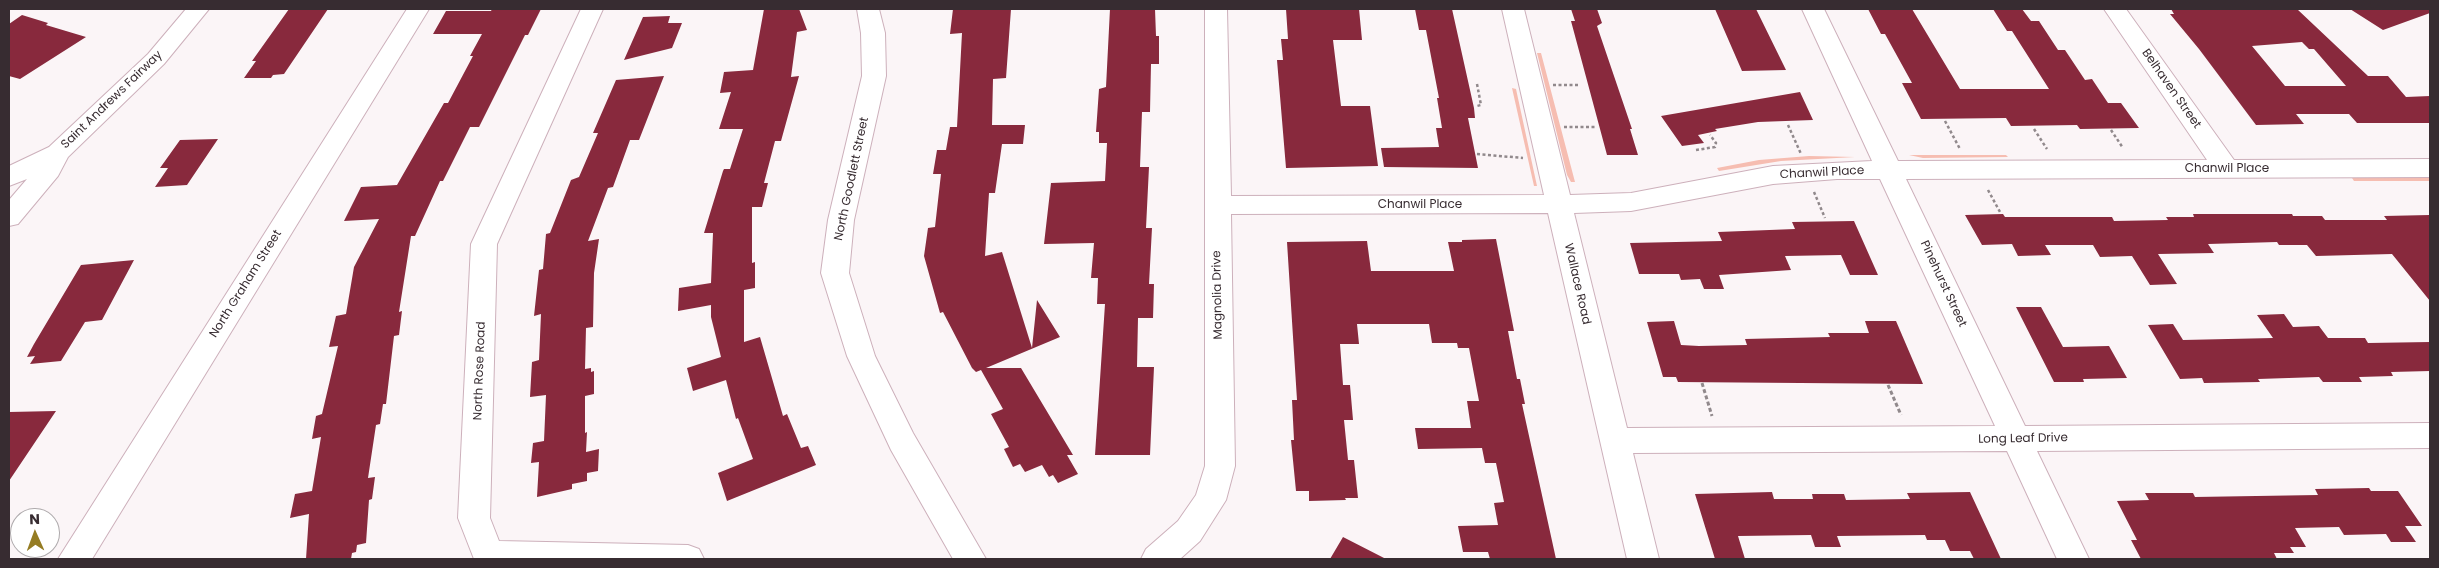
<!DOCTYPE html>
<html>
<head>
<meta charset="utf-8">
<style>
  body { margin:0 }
  #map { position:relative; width:2439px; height:568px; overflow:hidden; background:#fbf5f7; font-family:Poppins,sans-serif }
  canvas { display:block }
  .frame { position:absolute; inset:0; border:10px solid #372c31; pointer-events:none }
  .north { position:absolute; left:10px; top:508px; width:50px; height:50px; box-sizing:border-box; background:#fff; border:1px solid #afabad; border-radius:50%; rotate:358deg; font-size:14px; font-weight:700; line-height:20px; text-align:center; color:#372c31 }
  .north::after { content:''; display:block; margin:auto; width:18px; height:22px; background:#957c23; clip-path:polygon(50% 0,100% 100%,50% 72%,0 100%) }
</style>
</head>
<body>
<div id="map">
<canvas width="2439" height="568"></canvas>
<div class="frame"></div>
<div class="north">N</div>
</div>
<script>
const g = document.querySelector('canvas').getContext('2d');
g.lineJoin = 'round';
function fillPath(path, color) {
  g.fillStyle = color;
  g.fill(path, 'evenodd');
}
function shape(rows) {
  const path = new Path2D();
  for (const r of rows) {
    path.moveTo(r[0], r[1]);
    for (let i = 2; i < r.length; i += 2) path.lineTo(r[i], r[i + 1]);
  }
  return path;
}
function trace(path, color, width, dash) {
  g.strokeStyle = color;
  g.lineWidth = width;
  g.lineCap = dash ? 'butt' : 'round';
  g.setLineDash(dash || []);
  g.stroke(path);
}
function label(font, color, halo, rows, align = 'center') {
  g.font = font + ' Poppins,sans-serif';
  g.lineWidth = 5;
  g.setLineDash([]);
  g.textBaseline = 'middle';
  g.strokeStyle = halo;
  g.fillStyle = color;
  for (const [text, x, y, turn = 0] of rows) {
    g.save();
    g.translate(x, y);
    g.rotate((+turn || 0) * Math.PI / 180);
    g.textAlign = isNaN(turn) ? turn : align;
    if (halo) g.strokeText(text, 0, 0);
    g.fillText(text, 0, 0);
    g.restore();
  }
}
fillPath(shape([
  [1537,53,1541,53,1575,182,1571,182,1567,175],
  [1512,88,1516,89,1537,186,1534,186],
  [1909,155,2006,155,2008,157,1923,158],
  [1809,156,1855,157,1781,161,1719,171,1717,168,1759,160],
  [2352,178,2430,178,2430,181,2354,181]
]), '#f6bdb1');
fillPath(shape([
  [289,9,328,9,284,74,273,75,271,78,244,78,256,61,252,61],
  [492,9,541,9,528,35,525,35,479,127,470,127,443,181,440,181,415,236,411,236,399,312,402,311,399,335,394,336,386,404,383,404,380,424,376,425,368,478,375,477,372,499,369,500,366,543,357,545,356,552,352,553,351,559,306,559,309,514,290,518,295,494,312,491,321,437,312,439,316,416,322,414,338,346,329,347,336,316,346,314,354,267,379,219,344,221,361,187,397,185,444,103,448,103,473,56,470,56,482,34,433,34,446,11,491,11],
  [764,9,799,9,807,30,797,32,791,77,799,76,781,141,775,141,764,183,768,183,762,207,752,207,752,263,755,262,755,288,744,290,744,342,760,337,783,416,787,414,801,448,808,446,816,465,727,501,718,473,753,459,738,418,736,419,726,380,693,391,687,368,721,357,711,317,711,305,678,311,679,288,711,283,713,233,704,233,723,171,724,169,730,169,743,129,719,129,731,92,720,93,724,72,753,70],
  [953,9,1011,9,1006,78,993,79,992,125,1025,125,1023,144,1002,144,995,193,989,193,985,256,1002,252,1032,348,1037,300,1060,337,986,368,1021,368,1073,455,1067,455,1078,474,1058,483,1053,475,1049,477,1042,465,1025,472,1020,464,1013,467,1004,449,1009,447,991,414,1003,409,981,370,976,372,972,368,943,312,940,313,924,256,928,228,935,227,941,174,933,174,937,150,946,150,950,127,957,127,962,33,950,34],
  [1110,9,1155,9,1156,36,1159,36,1159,64,1151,64,1150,112,1142,112,1140,167,1149,167,1146,228,1152,228,1149,284,1154,284,1153,318,1138,318,1137,367,1154,367,1150,455,1095,455,1105,304,1097,304,1098,278,1091,278,1094,243,1044,244,1051,183,1105,181,1107,143,1099,143,1099,132,1096,132,1099,89,1106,87],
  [1286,9,1359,9,1362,40,1333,40,1341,106,1370,106,1378,166,1286,168,1277,60,1283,60,1281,39,1288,39],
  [1415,9,1452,9,1474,108,1475,118,1468,118,1478,168,1384,167,1381,148,1439,147,1436,128,1442,128,1437,98,1439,98,1426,30,1419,30],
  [1571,9,1597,9,1602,23,1597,26,1632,129,1630,129,1638,155,1607,155,1571,21,1575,21],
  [1715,9,1756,9,1786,70,1742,71],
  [1868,9,1912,9,1960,89,2049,89,2012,31,2007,31,1993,9,2022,9,2031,21,2039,21,2058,50,2065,50,2085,80,2092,79,2108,103,2121,103,2139,128,2080,129,2077,125,2011,126,2006,118,1921,119,1902,83,1912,83,1885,34,1881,34],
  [2171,9,2297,9,2368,76,2388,76,2406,97,2430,96,2430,123,2357,123,2349,114,2296,114,2304,124,2256,125,2199,49,2170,14,2174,14],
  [2302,42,2309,49,2314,49,2346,86,2285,86,2252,46],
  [2350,9,2430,9,2430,13,2383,30],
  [22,15,48,23,46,25,86,37,20,79,9,76,9,24],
  [670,16,668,23,682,23,672,48,624,60,643,17],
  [664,76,639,140,630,140,613,187,608,188,588,241,599,239,594,273,593,327,586,328,585,369,591,368,591,372,594,371,594,394,585,396,585,433,587,432,586,452,599,449,598,471,587,473,587,481,572,484,572,489,537,497,539,462,531,463,533,443,544,441,546,395,530,397,532,362,539,360,541,314,534,316,539,270,543,269,546,234,550,233,571,180,579,177,598,133,593,133,616,80],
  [1800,92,1813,120,1758,122,1715,129,1717,131,1698,135,1704,143,1682,146,1661,116],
  [218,139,187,185,155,187,168,168,160,168,180,140],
  [2003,214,2005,217,2112,217,2114,221,2168,220,2166,217,2194,217,2193,214,2292,214,2293,216,2322,216,2325,220,2387,220,2384,216,2430,215,2430,301,2392,254,2316,256,2307,245,2279,245,2277,242,2208,244,2214,253,2158,254,2177,284,2150,285,2132,256,2100,257,2093,245,2045,245,2051,255,2018,256,2012,244,1982,245,1965,215],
  [1854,221,1878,275,1850,275,1841,255,1785,256,1791,270,1719,275,1724,289,1704,289,1700,279,1681,280,1679,274,1639,274,1630,243,1722,241,1718,232,1795,229,1792,222],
  [1496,239,1514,331,1508,331,1517,379,1520,379,1525,404,1522,404,1556,559,1490,559,1488,552,1463,552,1458,526,1498,525,1494,503,1504,502,1496,463,1485,463,1482,448,1418,449,1415,428,1471,428,1467,401,1479,401,1469,348,1458,348,1457,343,1432,343,1429,324,1357,324,1359,344,1340,344,1343,385,1350,385,1353,420,1344,420,1348,460,1354,460,1358,498,1345,498,1346,500,1309,501,1309,491,1296,491,1291,440,1294,440,1292,400,1297,400,1287,242,1367,241,1371,271,1454,271,1448,242,1462,242,1462,240],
  [134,260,102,320,85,322,61,361,30,364,35,356,27,357,34,344,81,265],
  [2016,307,2041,307,2063,347,2109,346,2127,378,2083,379,2084,382,2054,382],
  [2284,314,2293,327,2319,326,2328,338,2365,338,2368,343,2430,342,2430,371,2391,372,2393,376,2359,377,2362,382,2323,382,2319,377,2258,379,2260,382,2204,383,2202,378,2180,379,2148,325,2173,324,2183,340,2273,338,2257,315],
  [1674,321,1681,345,1699,346,1747,345,1745,339,1830,337,1828,333,1869,333,1865,321,1896,321,1923,384,1678,382,1676,377,1663,377,1647,322],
  [56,411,9,481,9,412],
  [2369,488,2371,491,2398,491,2422,526,2405,526,2416,542,2391,542,2386,534,2344,535,2339,527,2295,528,2306,547,2290,547,2294,553,2274,553,2277,559,2141,559,2131,540,2137,540,2117,501,2149,500,2145,493,2193,493,2195,497,2318,495,2315,489],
  [1772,492,1774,499,1813,499,1812,494,1844,494,1846,500,1910,499,1907,493,1970,492,2001,559,1974,559,1970,551,1950,551,1945,540,1927,540,1925,535,1837,536,1841,547,1815,547,1811,535,1738,536,1745,559,1715,559,1695,494],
  [1343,537,1386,559,1330,559]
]), '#88293d');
const minor = shape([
  [186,9,209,9,164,64,68,157,58,176,18,224,9,226,9,200,27,179,9,186,9,166,49,147,148,54,186,9],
  [407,9,429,9,92,559,58,559,407,9],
  [581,9,603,9,497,244,490,518,499,541,688,545,699,549,704,559,474,559,458,518,471,244,581,9],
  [1205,9,1227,9,1231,196,1544,195,1502,9,1524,9,1570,195,1631,193,1773,166,1872,161,1802,9,1824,9,1898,161,2207,160,2104,9,2126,9,2234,160,2430,159,2430,177,1906,179,2025,426,2430,423,2430,448,2037,451,2089,559,2057,559,2007,451,1633,453,1659,559,1627,559,1548,213,1231,214,1235,466,1226,500,1200,541,1180,559,1141,559,1146,549,1178,521,1196,495,1205,466,1205,9],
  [1837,179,1880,179,1995,426,1627,428,1574,213,1631,211,1773,184,1837,179]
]);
const major = shape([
  [857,9,879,9,885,33,886,76,854,220,849,273,875,356,913,433,986,559,953,559,891,450,847,356,821,273,828,220,862,76,861,33,857,9]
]);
trace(minor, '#cdb0bb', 2);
trace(major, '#cdb0bb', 2);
trace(shape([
  [1477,84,1481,105,1477,106],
  [1553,85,1580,85],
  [1945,121,1960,149],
  [1788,125,1801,154],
  [1564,127,1596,127],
  [2034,129,2047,149],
  [2111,130,2123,148],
  [1696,150,1715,147,1716,143,1710,135],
  [1477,154,1523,158],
  [1988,190,2000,212],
  [1814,192,1825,218]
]), '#91898c', 2.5, [3, 2.5]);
trace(shape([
  [1702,383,1712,416],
  [1888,385,1901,415]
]), '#91898c', 3, [4, 2.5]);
fillPath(minor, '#fff');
fillPath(major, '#fff');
label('12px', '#372c31', '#fff', [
  ["Belhaven Street",2171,89,55],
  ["Saint Andrews Fairway",112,100,-44],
  ["Chanwil Place",2227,169],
  ["Chanwil Place",1822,173,-3],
  ["North Goodlett Street",852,179,-78],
  ["Chanwil Place",1420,205],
  ["North Graham Street",246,284,-58],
  ["Wallace Road",1577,284,77],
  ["Pinehurst Street",1943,284,65],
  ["Magnolia Drive",1218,295,-91],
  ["North Rose Road",480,371,-88],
  ["Long Leaf Drive",2023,439,-1]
]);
</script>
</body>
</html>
